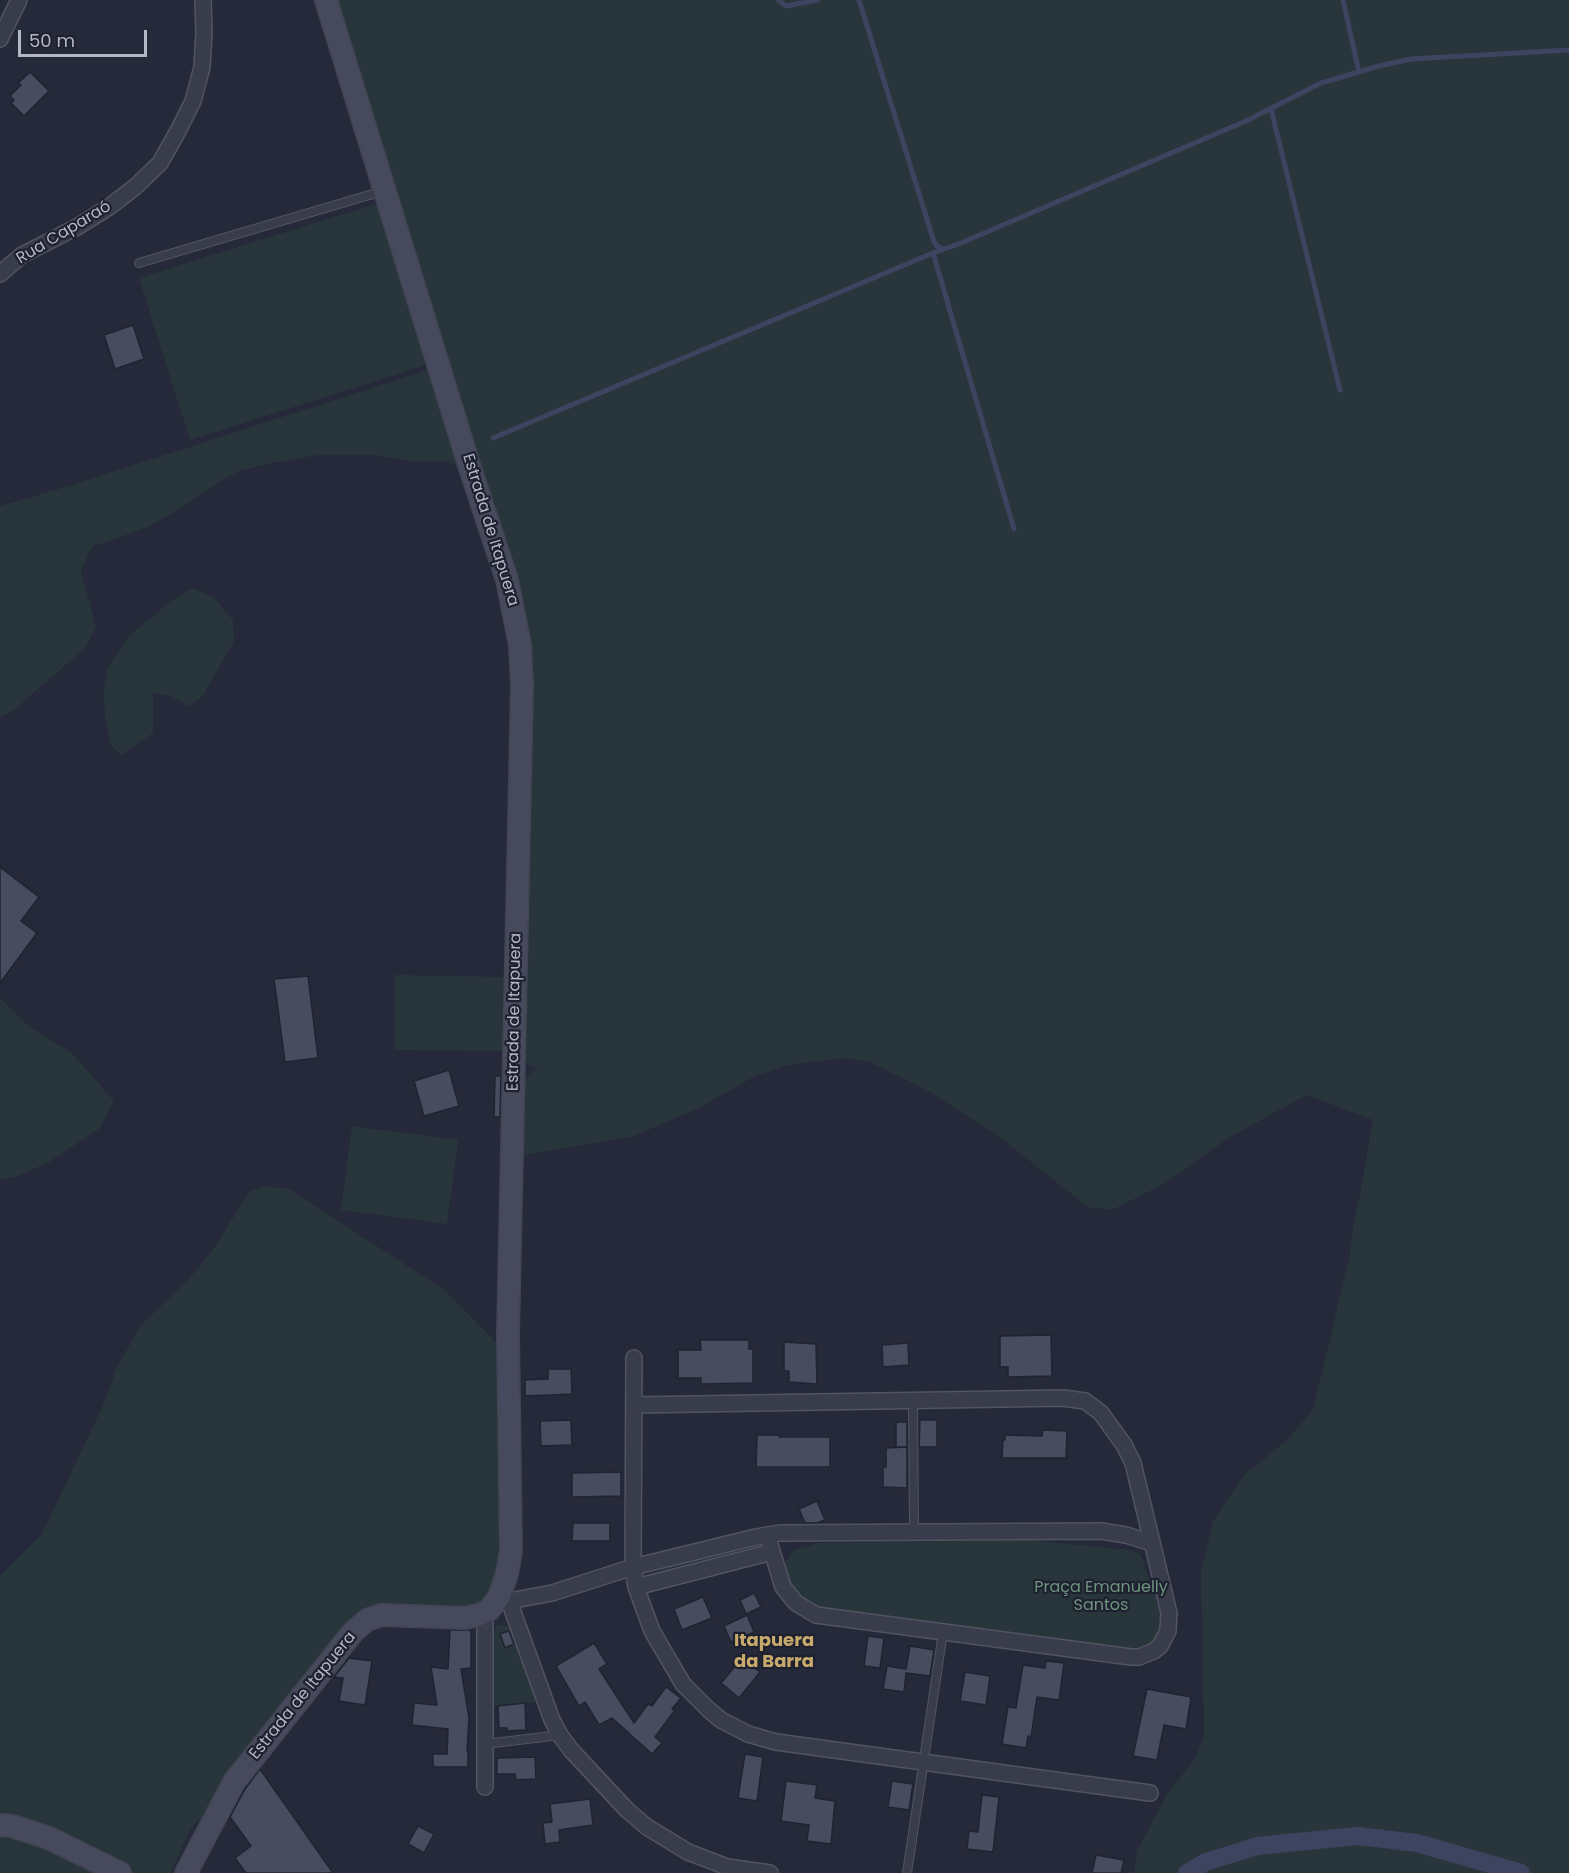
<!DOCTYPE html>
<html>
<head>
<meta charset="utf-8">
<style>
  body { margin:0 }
  #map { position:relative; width:1569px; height:1873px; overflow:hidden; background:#252939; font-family:Poppins,sans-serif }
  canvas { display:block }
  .scale { position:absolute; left:18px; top:30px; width:129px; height:27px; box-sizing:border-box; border:3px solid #b4b7c5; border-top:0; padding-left:8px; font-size:18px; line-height:21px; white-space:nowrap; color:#b4b7c5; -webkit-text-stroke:4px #1e212f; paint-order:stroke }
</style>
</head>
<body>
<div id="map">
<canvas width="1569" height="1873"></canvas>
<div class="scale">50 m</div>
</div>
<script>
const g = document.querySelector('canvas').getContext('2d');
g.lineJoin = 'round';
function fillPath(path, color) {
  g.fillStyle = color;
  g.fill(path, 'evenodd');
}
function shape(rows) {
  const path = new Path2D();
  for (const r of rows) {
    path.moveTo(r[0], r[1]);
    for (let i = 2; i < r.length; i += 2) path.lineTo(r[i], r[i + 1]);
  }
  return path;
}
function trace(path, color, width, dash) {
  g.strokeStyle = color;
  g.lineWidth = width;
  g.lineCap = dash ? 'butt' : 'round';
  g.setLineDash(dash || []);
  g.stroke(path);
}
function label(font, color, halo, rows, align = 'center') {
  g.font = font + ' Poppins,sans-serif';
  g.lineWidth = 4.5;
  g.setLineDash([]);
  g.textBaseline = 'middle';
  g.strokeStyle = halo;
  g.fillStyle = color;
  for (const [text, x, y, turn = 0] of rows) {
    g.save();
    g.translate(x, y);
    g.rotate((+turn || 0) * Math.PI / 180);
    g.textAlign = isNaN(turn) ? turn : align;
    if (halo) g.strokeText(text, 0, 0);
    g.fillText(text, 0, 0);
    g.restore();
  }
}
fillPath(shape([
  [332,0,1569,0,1569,1873,1134,1873,1137,1851,1167,1794,1196,1757,1204,1735,1201,1573,1213,1521,1244,1475,1287,1440,1313,1410,1350,1254,1353,1226,1361,1190,1373,1120,1307,1095,1230,1137,1164,1184,1114,1209,1089,1208,997,1135,927,1090,870,1062,842,1058,789,1065,757,1075,695,1110,634,1136,519,1156,520,1084,535,1069,544,1071,521,1062,516,712,508,608,465,474,453,464,444,461,418,462,376,455,318,455,266,464,237,472,221,481,179,509,148,527,92,547,81,571,96,627,84,649,14,710,0,717,0,506,72,485,446,364],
  [382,202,433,363,190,440,139,278],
  [193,588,214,598,233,620,234,641,203,696,190,706,171,696,153,693,153,733,121,755,111,745,106,721,103,696,107,668,130,635,171,601],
  [395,975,508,977,508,1051,394,1050],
  [0,998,30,1027,72,1053,114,1101,100,1128,49,1162,21,1175,0,1180],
  [352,1126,458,1140,447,1224,341,1210],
  [264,1186,289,1189,446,1291,504,1351,503,1545,493,1590,479,1607,386,1610,189,1831,171,1873,0,1873,0,1576,42,1534,106,1399,116,1369,141,1325,188,1280,215,1247,249,1192],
  [1029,1540,1130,1550,1141,1555,1162,1618,1160,1632,1152,1644,1135,1652,816,1609,808,1606,792,1589,785,1572,786,1561,794,1550,819,1543],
  [736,1548,736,1553,659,1571,657,1569,657,1567],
  [496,1625,509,1626,538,1702,489,1707,493,1636]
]), '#28363b');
trace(shape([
  [778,0,786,6,818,0],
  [859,0,934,242,937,246,942,249],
  [1343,0,1359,72],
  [1271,109,1340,390],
  [933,253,1014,529],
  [493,438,933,253,961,243,1246,121,1321,83,1379,66,1411,59,1569,50]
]), '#3d4460', 5);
trace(shape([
  [1187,1873,1206,1862,1257,1846,1358,1836,1417,1843,1521,1873]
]), '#3d4460', 18);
const building = shape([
  [30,72,49,91,24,116,11,103,14,100,10,96,21,85,18,83,30,72],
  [133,325,144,359,115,369,104,335,133,325],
  [0,867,39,897,21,921,37,933,0,983,0,867],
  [308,976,318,1058,285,1062,274,979,308,976],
  [449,1070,459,1106,424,1116,414,1081,449,1070],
  [495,1076,501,1076,500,1117,494,1117,495,1076],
  [1051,1335,1052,1376,1008,1377,1008,1367,1000,1367,1000,1336,1051,1335],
  [700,1340,749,1340,749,1349,753,1349,753,1383,701,1384,701,1378,678,1378,678,1350,701,1350,700,1340],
  [784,1342,816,1344,817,1384,789,1382,789,1371,784,1371,784,1342],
  [908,1343,909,1365,883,1367,882,1345,908,1343],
  [548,1369,571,1369,572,1394,525,1396,525,1380,548,1379,548,1369],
  [571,1420,572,1445,541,1446,540,1421,571,1420],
  [920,1420,937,1420,937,1447,919,1447,920,1420],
  [896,1422,907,1422,907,1447,896,1447,896,1422],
  [1043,1430,1067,1431,1066,1458,1002,1458,1003,1440,1005,1440,1005,1435,1042,1436,1043,1430],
  [757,1435,779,1435,779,1437,830,1437,830,1467,756,1467,757,1435],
  [907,1447,907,1488,883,1487,883,1467,886,1467,886,1448,907,1447],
  [621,1472,621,1496,572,1497,572,1473,621,1472],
  [817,1501,825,1520,817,1523,805,1523,799,1509,817,1501],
  [573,1523,610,1523,610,1541,572,1541,573,1523],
  [754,1593,761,1607,746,1614,740,1600,754,1593],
  [703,1597,712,1618,682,1630,674,1609,703,1597],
  [747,1615,754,1632,731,1642,724,1626,747,1615],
  [450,1630,471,1630,471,1668,461,1669,469,1718,467,1751,468,1751,468,1767,433,1767,433,1754,447,1754,448,1729,412,1725,414,1703,437,1705,431,1667,448,1669,450,1630],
  [509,1631,514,1644,505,1648,500,1634,509,1631],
  [868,1636,884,1638,880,1668,864,1666,868,1636],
  [594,1643,607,1664,599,1669,634,1723,648,1704,652,1706,666,1687,681,1698,672,1709,675,1710,655,1737,662,1743,652,1754,612,1718,599,1725,585,1702,579,1706,556,1666,594,1643],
  [910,1646,934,1650,930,1676,906,1673,904,1692,883,1689,887,1666,906,1669,910,1646],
  [349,1658,372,1661,365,1705,339,1701,343,1678,334,1677,349,1658],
  [742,1658,760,1672,739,1698,721,1683,742,1658],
  [1046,1661,1064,1663,1059,1700,1037,1697,1031,1737,1028,1736,1026,1748,1002,1744,1008,1707,1016,1708,1023,1665,1045,1668,1046,1661],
  [965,1672,990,1676,986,1705,960,1701,965,1672],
  [1147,1689,1191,1697,1186,1729,1164,1725,1157,1760,1133,1756,1147,1689],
  [525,1703,526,1730,507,1731,507,1728,499,1728,498,1706,525,1703],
  [745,1754,763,1757,757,1801,738,1798,745,1754],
  [535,1757,536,1779,516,1780,515,1774,497,1774,497,1758,535,1757],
  [260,1769,333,1873,246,1873,235,1858,251,1846,230,1817,245,1789,260,1769],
  [786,1781,817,1785,815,1798,835,1801,831,1844,807,1841,809,1825,781,1821,786,1781],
  [892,1781,913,1784,909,1810,888,1807,892,1781],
  [982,1795,999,1797,993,1852,967,1849,969,1831,978,1832,982,1795],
  [590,1799,593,1825,559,1830,560,1842,545,1844,543,1823,552,1822,550,1804,590,1799],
  [418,1826,434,1834,424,1853,408,1844,418,1826],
  [1096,1855,1124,1860,1121,1873,1092,1873,1096,1855]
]);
fillPath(building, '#474c5e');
trace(building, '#202331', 1.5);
const lane = shape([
  [139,263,383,191],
  [913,1401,914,1532],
  [485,1744,560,1735],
  [907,1873,943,1632]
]);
const street = shape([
  [0,39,19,0],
  [0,274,22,255,77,227,109,207,135,187,160,163,178,131,193,101,202,67,204,33,203,0],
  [634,1358,633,1567,636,1587,652,1631,683,1684,709,1710,721,1720,748,1734,776,1742,1150,1793],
  [634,1405,1063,1398,1085,1401,1101,1413,1124,1445,1133,1463,1169,1613,1168,1631,1160,1646,1154,1651,1139,1657,1131,1657,816,1615,796,1603,783,1587,767,1535],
  [636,1587,772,1552],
  [499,1597,509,1601,552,1593,633,1567,756,1537,779,1533,1101,1531,1126,1535,1152,1543],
  [509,1601,552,1720,560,1735,571,1750,627,1810,647,1827,688,1852,727,1867,770,1873],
  [485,1787,485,1612]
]);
const secondary = shape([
  [0,1825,12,1826,49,1838,120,1873],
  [186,1873,234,1782,353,1632,367,1620,382,1615,466,1618,481,1614,489,1610,499,1597,507,1574,511,1551,508,1334,522,686,520,645,507,580,470,468,326,0]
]);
trace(lane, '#515462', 10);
trace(street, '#515462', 18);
trace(secondary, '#424553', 24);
trace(lane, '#393c4a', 8);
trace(street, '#393c4a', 15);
trace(secondary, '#474a5c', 21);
label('16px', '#b4b7c5', '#1e212f', [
  ["Rua Caparaó",64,233,-31],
  ["Estrada de Itapuera",490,530,73],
  ["Estrada de Itapuera",515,1012,-89],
  ["Estrada de Itapuera",303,1696,-51]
]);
label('16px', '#6e947f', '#1e212f', [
  ["Praça Emanuelly",1101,1588],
  ["Santos",1101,1606]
]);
label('bold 18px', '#c8aa6d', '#1e212f', [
  ["Itapuera",774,1641],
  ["da Barra",774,1662]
]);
</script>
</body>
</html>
